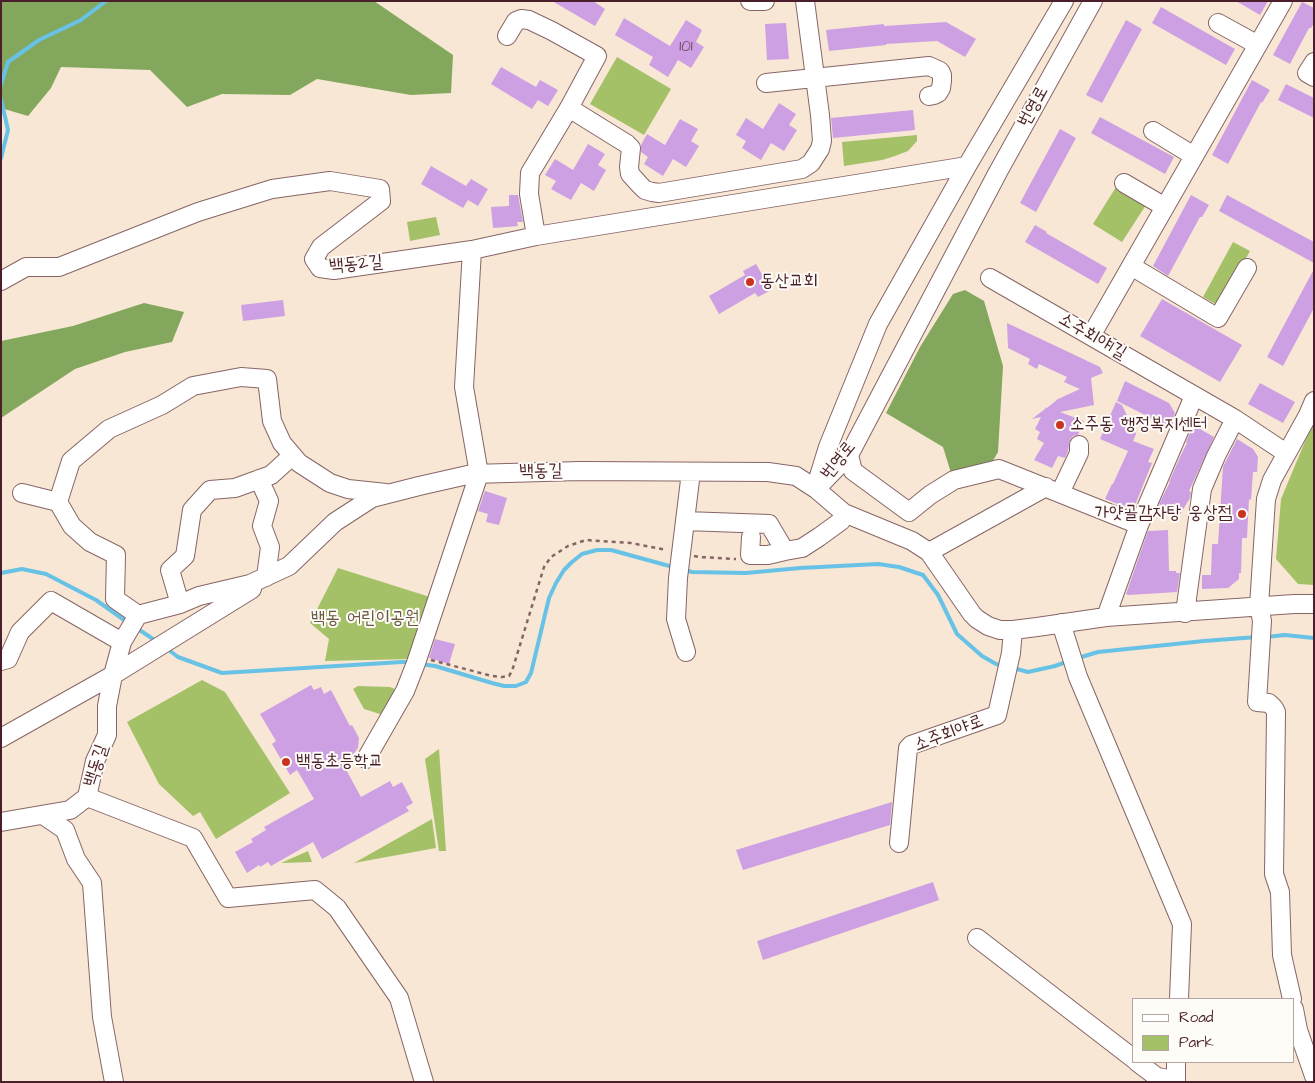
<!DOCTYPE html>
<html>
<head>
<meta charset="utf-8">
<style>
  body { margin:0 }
  #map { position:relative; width:1315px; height:1083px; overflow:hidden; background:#f8e7d4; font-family:"Architects Daughter",sans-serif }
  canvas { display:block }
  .frame { position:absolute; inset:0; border:2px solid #4a1f2b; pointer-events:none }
  .legend { position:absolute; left:1132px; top:998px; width:162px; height:65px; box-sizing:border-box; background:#fdfcf7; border:1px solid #b5a4a5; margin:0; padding:6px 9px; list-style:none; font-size:15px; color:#4a1f2b }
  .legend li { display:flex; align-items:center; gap:10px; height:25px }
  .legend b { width:25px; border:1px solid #b5a4a5 }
</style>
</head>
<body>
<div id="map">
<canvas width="1315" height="1083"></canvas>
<div class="frame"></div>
<ul class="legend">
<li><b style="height:6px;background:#fff"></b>Road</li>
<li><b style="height:14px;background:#a4c168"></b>Park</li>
</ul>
</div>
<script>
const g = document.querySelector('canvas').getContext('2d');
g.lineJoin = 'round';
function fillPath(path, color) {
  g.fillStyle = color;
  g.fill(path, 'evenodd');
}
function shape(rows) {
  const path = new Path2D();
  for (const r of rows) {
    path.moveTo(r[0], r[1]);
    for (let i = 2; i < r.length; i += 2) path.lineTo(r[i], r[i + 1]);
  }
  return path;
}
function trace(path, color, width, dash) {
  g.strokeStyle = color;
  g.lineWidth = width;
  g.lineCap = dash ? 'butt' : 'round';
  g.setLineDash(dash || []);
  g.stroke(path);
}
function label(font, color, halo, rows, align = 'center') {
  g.font = font + ' "Architects Daughter","Poor Story",sans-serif';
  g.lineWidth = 4;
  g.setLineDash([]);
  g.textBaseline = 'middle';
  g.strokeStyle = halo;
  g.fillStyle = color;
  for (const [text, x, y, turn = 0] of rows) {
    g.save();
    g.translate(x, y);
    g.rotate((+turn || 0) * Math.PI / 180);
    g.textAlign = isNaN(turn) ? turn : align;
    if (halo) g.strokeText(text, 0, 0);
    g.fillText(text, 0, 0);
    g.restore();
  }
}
fillPath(shape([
  [617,57,671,89,644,135,590,104],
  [917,135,917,141,908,151,895,156,882,160,844,166,842,142],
  [1116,187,1146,205,1122,242,1093,224],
  [436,217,440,235,410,241,407,222],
  [1233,242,1250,251,1219,306,1203,297],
  [1314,420,1314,585,1298,584,1276,559,1281,499],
  [338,568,430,597,410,659,325,661,329,639,310,623],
  [202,680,225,692,290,793,216,839,200,812,193,816,159,784,127,722],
  [358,686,390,687,395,689,383,715,364,709,353,689],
  [439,749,446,851,439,851,425,759],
  [432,819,436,848,354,863],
  [308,851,312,862,281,863]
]), '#a4c168');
fillPath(shape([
  [1,1,374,1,453,55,451,93,411,95,317,79,290,95,222,94,187,107,150,70,61,67,51,88,28,116,1,108],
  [965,290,984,301,1003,366,998,452,990,466,952,476,943,447,886,413,920,347,953,294],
  [144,303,184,312,172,342,125,352,75,369,1,418,1,341,73,326]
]), '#83a75c');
trace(shape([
  [1,85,8,62,39,40,81,20,106,1],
  [1,99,8,130,1,158],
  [685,570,692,572,746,573,800,568,878,564,899,567,923,575,938,595,957,634,982,656,996,664,1003,666],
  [1,573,22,569,46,574,96,600,127,622],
  [135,627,156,641],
  [1266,637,1285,635,1314,638],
  [166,648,178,657,222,673,402,662,410,662],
  [1078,658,1098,652,1204,641,1257,637],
  [420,664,435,666,492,683,504,686,516,686,526,682,531,673,549,598,556,583,564,570,572,562,582,554,597,550,611,550,673,567],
  [1013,668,1028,672,1055,666,1069,661]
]), '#68c2e6', 4);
fillPath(shape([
  [552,1,593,1,605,9,595,26],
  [1236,1,1268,1,1260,15],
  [1302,2,1314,8,1314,23,1311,28,1309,28,1290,64,1273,55],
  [1161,7,1235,49,1226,65,1152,23],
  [624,18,670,46,686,20,702,30,696,42,704,47,691,68,678,60,668,77,649,65,653,57,615,35],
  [1126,20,1142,29,1102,103,1086,95],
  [946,22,976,39,965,57,937,41,886,44,886,45,829,51,826,30,884,24,884,26],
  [786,23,789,59,767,60,765,24],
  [501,67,536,87,540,80,558,90,548,106,538,100,532,109,491,84],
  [1252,80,1270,90,1262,103,1261,102,1228,164,1212,155],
  [1286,84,1314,98,1314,118,1278,100],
  [779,103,796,114,789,125,797,130,784,151,771,143,761,160,742,148,746,141,736,135,746,118,763,129],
  [913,110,915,130,833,138,831,118],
  [1100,117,1174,157,1165,174,1091,133],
  [680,119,698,129,691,141,699,146,686,167,673,159,663,176,644,164,648,157,641,152,641,145,647,134,665,145],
  [1060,129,1076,138,1036,212,1020,203],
  [588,144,605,154,598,165,606,170,594,191,581,183,571,200,551,189,556,181,545,175,555,159,573,170],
  [431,166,466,186,471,179,488,189,478,206,468,200,463,208,421,184],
  [509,195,518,195,523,222,517,222,518,226,493,228,491,207,509,206],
  [1191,195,1209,205,1202,217,1200,217,1168,276,1153,266],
  [1227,195,1314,242,1314,263,1219,211],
  [1035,225,1047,232,1046,233,1107,268,1098,284,1025,242],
  [756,264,771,290,758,297,755,293,719,314,709,296,745,275,743,271],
  [1314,269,1314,308,1283,366,1267,357],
  [1162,299,1242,345,1220,382,1140,336],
  [283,300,285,316,243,321,241,305],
  [1007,323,1098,366,1100,367,1103,373,1091,378,1094,405,1060,412,1084,421,1078,435,1073,436,1070,440,1068,451,1065,458,1058,456,1052,468,1034,460,1044,443,1037,439,1040,432,1035,429,1041,417,1032,419,1045,409,1046,407,1047,408,1058,399,1080,389,1064,382,1067,377,1039,364,1037,369,1028,364,1030,359,1008,348],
  [1125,381,1169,403,1175,413,1169,427,1117,401],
  [1260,383,1295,402,1283,423,1248,404],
  [1116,402,1122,405,1136,434,1133,441,1154,449,1148,462,1152,463,1133,510,1105,499,1112,484,1113,484,1128,451,1100,439],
  [1193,425,1214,437,1189,491,1191,492,1190,498,1179,516,1159,504,1170,482,1169,482,1180,457,1187,443,1186,442],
  [1237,439,1253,449,1258,457,1257,472,1253,472,1251,500,1249,499,1247,538,1242,538,1241,573,1239,573,1239,579,1228,588,1202,589,1202,575,1211,575,1212,544,1218,544,1223,467],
  [485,491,507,498,499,525,486,522,488,514,478,511],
  [1168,530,1169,571,1176,571,1176,573,1180,573,1177,592,1129,595,1126,594,1148,531],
  [435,639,455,644,449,664,429,658],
  [311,685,314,690,321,687,324,694,331,690,350,726,352,725,359,738,358,748,351,757,353,761,344,766,361,797,390,781,393,787,402,782,413,803,406,807,409,811,322,859,313,842,271,866,268,862,260,867,259,865,247,873,235,852,253,842,251,839,266,830,264,827,314,799,297,770,290,775,272,744,276,741,260,714],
  [892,802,890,825,743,870,736,850],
  [933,882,939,900,763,960,757,941]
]), '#cda0e3');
const minor = shape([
  [750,1,765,1],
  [1218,23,1258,45],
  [507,36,516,21,521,19,529,20,552,31,597,56,569,108,530,173,529,194,536,236],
  [1314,62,1307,73,1314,77],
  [766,83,929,66,940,71,942,75,942,81,941,88,938,93,934,95,929,96],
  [569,108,627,144,631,148,629,167,630,174,640,185,645,190,652,192,659,193,802,169,811,163,820,149,822,141,820,115,805,1],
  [1153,131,1194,156],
  [1124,183,1165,207],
  [472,250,536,236,967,166],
  [1131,266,1218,318,1247,268],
  [990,278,1235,419,1286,453],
  [1,281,26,267,59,267,198,212,272,189,330,181,380,189,381,201,321,247,314,259,320,268,334,270,472,250,464,387,479,474,416,663,405,691,366,759],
  [1091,336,1283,1],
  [849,455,853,471,909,512,930,495,954,480,999,469,1139,525],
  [259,479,269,501,262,526,270,547,266,577],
  [816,486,828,447,878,324,967,166,1064,1],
  [816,489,849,455,998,172,1093,1],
  [22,493,58,502,72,526,90,542,116,555,115,599,138,615],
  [1060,493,1079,453,1079,445],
  [58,502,71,461,109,429,162,405,193,386,241,377,267,379,272,421,282,443,299,463,330,483,348,489,386,493],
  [685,521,769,524,785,551,802,548,819,537,841,521,844,513],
  [751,537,750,555,768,555,785,551],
  [929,552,1046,487],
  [180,604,170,570,185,556,192,510,210,490,235,488,271,475,292,456],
  [1185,613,1202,489,1216,456,1235,419],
  [1106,617,1139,525,1194,396],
  [1061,623,1078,677,1182,924,1179,999],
  [686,652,676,619,678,578,691,472],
  [1,661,8,659,20,632,51,601,122,642],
  [1,738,113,675,252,589],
  [87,797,193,838,228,898,315,890,337,908,399,998,424,1082],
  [43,815,65,830,76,859,92,883,102,1017,114,1082],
  [1,822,70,810,87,797,95,761,107,735,107,706,113,675,122,642,138,615,180,604,199,596,250,584,289,566,335,522,372,498,419,486,472,474,580,471,768,472,796,476,816,489,844,513,912,541,929,552,972,614,977,619,988,626,1000,630,1013,630,1037,627,1106,617,1294,604,1314,604],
  [899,843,908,748,911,745,997,715,1011,653,1013,630],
  [977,938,1134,1059],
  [1292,999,1282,955,1280,892,1274,874,1276,712,1274,708,1269,703,1257,702,1262,621,1259,606,1266,499,1272,480,1308,415,1314,401],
  [1294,1009,1298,1030],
  [1294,1030,1298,1030,1314,1076],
  [1137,1062,1157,1077,1175,1080],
  [1176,1082,1176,1062]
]);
trace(minor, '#876566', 20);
trace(shape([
  [694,556,699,557,736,559],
  [431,660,492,676,502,677,509,676,512,671,544,567,551,557,568,546,586,540,631,543,667,550]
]), '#876566', 2.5, [4, 4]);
trace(minor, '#fff', 18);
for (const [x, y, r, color] of [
  [750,282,5,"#c8321e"],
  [1060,425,5,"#c8321e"],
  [1242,514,5,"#c8321e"],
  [286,762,5,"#c8321e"]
]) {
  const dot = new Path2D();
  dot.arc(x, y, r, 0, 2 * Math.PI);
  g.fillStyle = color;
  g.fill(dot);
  trace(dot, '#fdfcf7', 2);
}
label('15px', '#6b3f59', null, [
  ["101",686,48]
]);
label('18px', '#4a1f2b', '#fdfcf7', [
  ["번영로",1034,107,-61],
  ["백동2길",356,265,-5],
  ["소주회야1길",1092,337,30],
  ["번영로",839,461,-51],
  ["백동길",541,472,-1],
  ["소주회야로",949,734,-21],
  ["백동길",97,766,-72]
]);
label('18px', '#4a1f2b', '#fdfcf7', [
  ["동산교회",760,282],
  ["소주동 행정복지센터",1070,425],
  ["가얏골감자탕 웅상점",1232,514,"right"],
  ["백동초등학교",296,762]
], 'left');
label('18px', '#6a5840', '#fdfcf7', [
  ["백동 어린이공원",365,619]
]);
</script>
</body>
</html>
